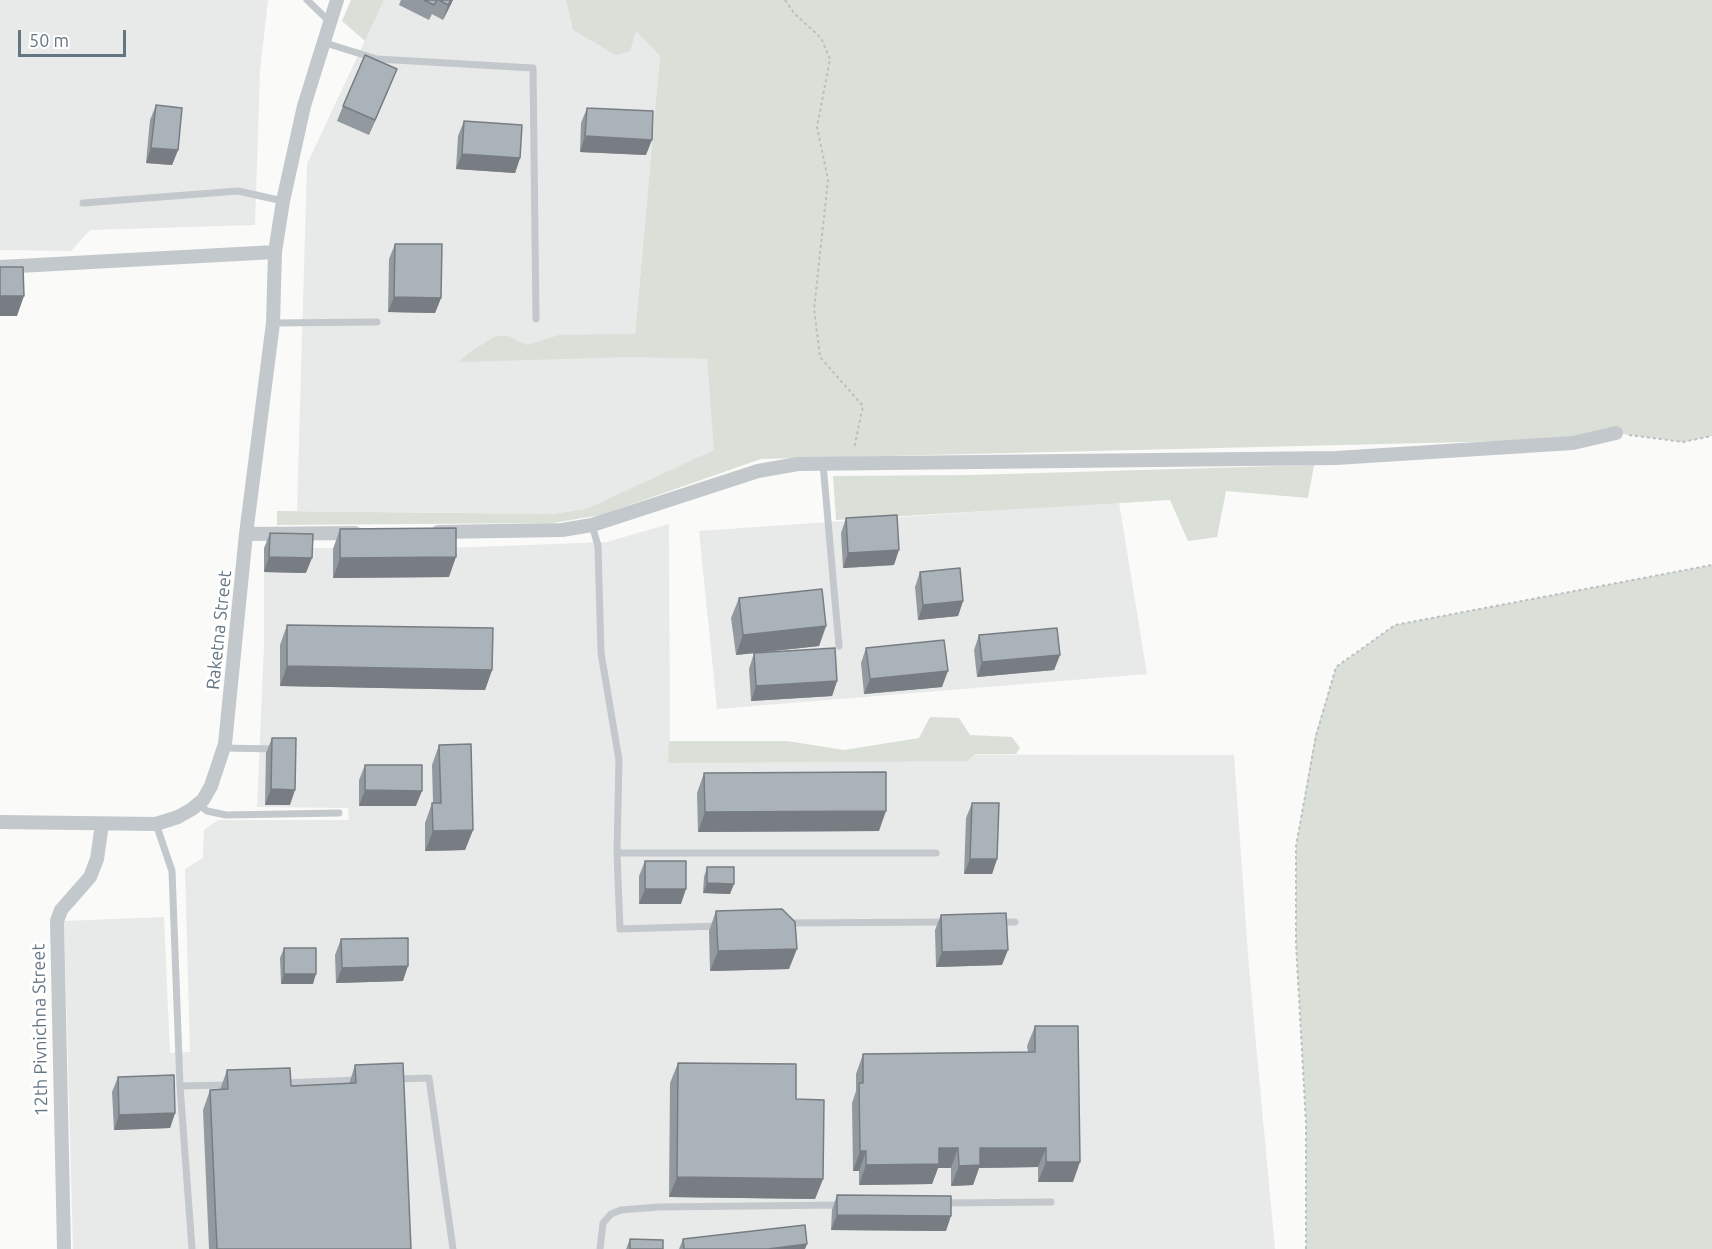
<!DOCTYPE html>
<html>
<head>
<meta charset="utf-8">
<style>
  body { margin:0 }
  #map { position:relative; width:1712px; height:1249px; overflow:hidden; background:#fafaf8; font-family:Ubuntu,sans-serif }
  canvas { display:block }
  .scale { position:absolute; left:18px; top:30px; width:108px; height:27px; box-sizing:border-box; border:3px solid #657683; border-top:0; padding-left:8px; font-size:18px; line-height:21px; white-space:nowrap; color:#657683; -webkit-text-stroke:4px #fff; paint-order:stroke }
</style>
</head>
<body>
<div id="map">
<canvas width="1712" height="1249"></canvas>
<div class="scale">50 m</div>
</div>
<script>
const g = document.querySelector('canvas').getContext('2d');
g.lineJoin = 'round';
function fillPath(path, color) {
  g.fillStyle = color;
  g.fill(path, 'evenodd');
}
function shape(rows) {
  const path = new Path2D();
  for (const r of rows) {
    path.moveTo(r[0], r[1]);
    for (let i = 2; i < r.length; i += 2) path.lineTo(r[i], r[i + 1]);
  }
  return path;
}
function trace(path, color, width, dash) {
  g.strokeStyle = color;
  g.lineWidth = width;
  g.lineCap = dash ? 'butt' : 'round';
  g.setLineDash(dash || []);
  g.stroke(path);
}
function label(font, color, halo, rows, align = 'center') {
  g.font = font + ' Ubuntu,sans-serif';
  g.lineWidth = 6;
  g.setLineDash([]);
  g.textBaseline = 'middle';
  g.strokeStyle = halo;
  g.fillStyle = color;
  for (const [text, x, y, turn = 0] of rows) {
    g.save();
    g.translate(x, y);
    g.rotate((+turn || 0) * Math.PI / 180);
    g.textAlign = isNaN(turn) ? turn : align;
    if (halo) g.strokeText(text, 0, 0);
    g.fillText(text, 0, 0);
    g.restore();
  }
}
fillPath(shape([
  [0,0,268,0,260,71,255,225,90,230,71,251,0,250],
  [384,0,607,0,660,56,633,356,707,359,715,450,586,509,552,514,297,511,307,164],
  [1119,502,1147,674,717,709,699,531],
  [669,524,670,754,1234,755,1249,968,1275,1249,73,1249,64,921,164,917,170,1053,190,1052,185,869,203,858,204,830,218,820,349,820,348,808,257,807,264,646,264,548,449,548,607,542]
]), '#e8e9e9');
fillPath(shape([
  [351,0,384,0,365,41,342,21],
  [566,0,1712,0,1712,436,1683,442,1616,433,1549,440,761,459,601,515,552,523,277,525,277,511,552,514,586,509,714,450,707,359,633,357,459,362,470,352,496,336,508,336,527,345,559,335,635,334,660,56,636,31,630,51,616,55,573,30],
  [1314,465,1308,498,1226,491,1217,537,1188,541,1170,500,836,520,833,476,971,475],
  [1712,565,1712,1249,1306,1249,1306,1123,1296,944,1296,846,1315,736,1336,667,1395,625],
  [930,717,959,718,970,735,1012,737,1020,748,1016,754,975,754,967,761,668,763,669,741,787,741,844,750,919,738]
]), '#dadfd7');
trace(shape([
  [785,0,794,13,821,38,830,59,817,127,828,180,814,309,820,357,863,406,854,449],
  [1629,435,1683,442,1712,436],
  [1306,1249,1306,1123,1296,944,1296,846,1316,736,1336,667,1395,625,1712,565]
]), '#bbbfc2', 2, [3, 3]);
trace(shape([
  [307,0,329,21],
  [322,42,377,59,533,68,536,319],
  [83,203,238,191,283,201],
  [273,323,377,322],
  [823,464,839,646],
  [592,525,598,546,601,653,619,760,617,853,936,853],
  [224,748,275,749],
  [198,804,207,811,226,815,339,813],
  [156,824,172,871,180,1086,229,1085],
  [617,853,620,929,719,926],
  [1000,922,1015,922],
  [787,923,947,922],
  [396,1079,429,1078,453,1249],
  [283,1083,358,1080],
  [180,1086,192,1249],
  [944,1203,1051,1202],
  [600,1249,603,1223,611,1214,621,1210,658,1207,842,1205]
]), '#c3c8cc', 7);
trace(shape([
  [0,267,275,252],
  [438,532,562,530,592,525,758,471,798,464,1336,458,1573,443,1616,433],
  [246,534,355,533],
  [0,822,156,824,178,817,192,809,203,800,211,786,225,744,246,534,273,323,275,252,283,201,304,106,337,0],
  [64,1249,57,921,61,910,90,877,97,859,102,824]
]), '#c3c8cc', 14);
fillPath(shape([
  [401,0,453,0,443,20,432,14,429,20,399,5],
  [391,84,369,135,337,121,343,106],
  [156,105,178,150,172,165,146,163,150,120],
  [587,108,646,155,580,152,581,123],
  [464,121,520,158,515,173,456,169,458,136],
  [395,244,441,298,435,313,388,312,389,259],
  [846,518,894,565,843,568,841,533],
  [340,529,449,577,333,578,333,549],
  [270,533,306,573,264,572,264,548],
  [920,572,963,601,958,616,918,620,915,587],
  [739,598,826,626,819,646,736,655,731,618],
  [287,625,492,670,485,690,280,686,280,645],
  [979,635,1060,655,1054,670,977,677,974,650],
  [866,648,942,687,864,694,861,663],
  [754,653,837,681,832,696,751,701,749,669],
  [272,738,290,805,265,805,266,753],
  [439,745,473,830,465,850,425,851,425,823,432,803,433,803,432,765],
  [365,765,416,806,359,806,359,780],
  [704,773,879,831,698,832,697,793],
  [972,803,997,859,992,874,964,874,966,818],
  [645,861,681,904,639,904,639,876],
  [707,867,730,894,703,893,704,877],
  [716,911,789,969,710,971,709,931],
  [941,915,1002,965,936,967,935,930],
  [341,939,403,981,336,983,335,955],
  [284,948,313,984,281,984,280,958],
  [1035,1026,1073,1182,1038,1182,1038,1167,979,1168,973,1185,951,1186,951,1168,938,1168,932,1184,859,1185,859,1171,853,1171,852,1103,856,1091,856,1074,863,1054,1028,1052,1027,1046],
  [678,1063,796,1099,823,1179,815,1199,669,1197,670,1083],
  [355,1065,411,1249,209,1249,203,1110,210,1090,220,1090,227,1070,291,1086,349,1084],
  [118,1077,175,1113,170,1128,114,1130,112,1092],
  [837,1195,946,1231,831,1230,832,1210],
  [630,1239,663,1249,626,1249],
  [683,1239,805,1249,679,1249]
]), '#929a9f');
fillPath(shape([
  [451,0,453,0,443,20,448,5],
  [397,69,391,84,369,135,375,120],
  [585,136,652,140,646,155,580,152],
  [151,148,178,150,172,165,146,163],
  [462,154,520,158,515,173,456,169],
  [0,296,24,296,17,316,0,316],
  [394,297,441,298,435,313,388,312],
  [899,550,894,565,843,568,848,553],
  [269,557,312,558,306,573,264,572],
  [456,557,449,577,333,578,340,558],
  [963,601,958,616,918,620,923,605],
  [826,626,819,646,736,655,743,635],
  [1060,655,1054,670,977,677,982,662],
  [287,666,492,670,485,690,280,686],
  [948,671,942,687,864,694,870,679],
  [837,681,832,696,751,701,756,686],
  [271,789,295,790,290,805,265,805],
  [365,790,422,791,416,806,359,806],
  [886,811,879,831,698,832,705,812],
  [473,830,465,850,425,851,433,831],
  [970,859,997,859,992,874,964,874],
  [707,883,734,884,730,894,703,893],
  [645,889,686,889,681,904,639,904],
  [797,949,789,969,710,971,718,951],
  [1008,950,1002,965,936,967,942,952],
  [408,966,403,981,336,983,342,968],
  [284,974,316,974,313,984,281,984],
  [175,1113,170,1128,114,1130,119,1115],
  [939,1148,958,1148,951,1168,938,1168,932,1184,859,1185,866,1165],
  [980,1148,1046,1148,1038,1167,979,1168,973,1185,951,1186,959,1166],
  [860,1151,866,1151,859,1171,853,1171],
  [1046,1162,1080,1162,1073,1182,1038,1182],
  [677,1177,823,1179,815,1199,669,1197],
  [837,1215,951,1216,946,1231,831,1230],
  [807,1244,805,1249,768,1249]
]), '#777d82');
const building = shape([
  [424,0,437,0,434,5,424,0],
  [439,0,451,0,448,5,439,0],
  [365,55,397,69,375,120,343,106,365,55],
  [156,105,182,108,178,150,151,148,156,105],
  [587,108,653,111,652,140,585,136,587,108],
  [464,121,522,125,520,158,462,154,464,121],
  [395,244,442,244,441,298,394,297,395,244],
  [0,267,23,267,24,296,0,296,0,267],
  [897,515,899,550,848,553,846,518,897,515],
  [456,528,456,557,340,558,340,529,456,528],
  [270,533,313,534,312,558,269,557,270,533],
  [960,568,963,601,923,605,920,572,960,568],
  [822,589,826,626,743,635,739,598,822,589],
  [287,625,493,628,492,670,287,666,287,625],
  [1057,628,1060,655,982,662,979,635,1057,628],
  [944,640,948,671,870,679,866,648,944,640],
  [835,648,837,681,756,686,754,653,835,648],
  [272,738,296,738,295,790,271,789,272,738],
  [471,744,473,830,433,831,432,803,441,803,439,745,471,744],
  [365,765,422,765,422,791,365,790,365,765],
  [886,772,886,811,705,812,704,773,886,772],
  [972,803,999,803,997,859,970,859,972,803],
  [645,861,686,861,686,889,645,889,645,861],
  [707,867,734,867,734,884,707,883,707,867],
  [782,909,795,922,797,949,718,951,716,911,782,909],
  [1006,913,1008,950,942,952,941,915,1006,913],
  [408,938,408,966,342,968,341,939,408,938],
  [284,948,316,948,316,974,284,974,284,948],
  [1035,1026,1078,1026,1080,1162,1046,1162,1046,1148,980,1148,980,1165,959,1166,958,1148,939,1148,939,1164,866,1165,866,1151,860,1151,859,1083,863,1083,863,1054,1035,1052,1035,1026],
  [403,1063,411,1249,217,1249,210,1090,228,1089,227,1070,290,1068,291,1086,356,1083,355,1065,403,1063],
  [678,1063,796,1064,796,1099,824,1100,823,1179,677,1177,678,1063],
  [174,1075,175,1113,119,1115,118,1077,174,1075],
  [837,1195,951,1196,951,1216,837,1215,837,1195],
  [805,1225,807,1244,768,1249,684,1249,683,1239,805,1225],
  [630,1239,663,1240,663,1249,630,1249,630,1239]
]);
fillPath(building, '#aab3b9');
trace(building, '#777d82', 1.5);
label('18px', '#657683', '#fff', [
  ["Raketna Street",219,630,-84],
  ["12th Pivnichna Street",40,1030,-91]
]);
</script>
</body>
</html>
